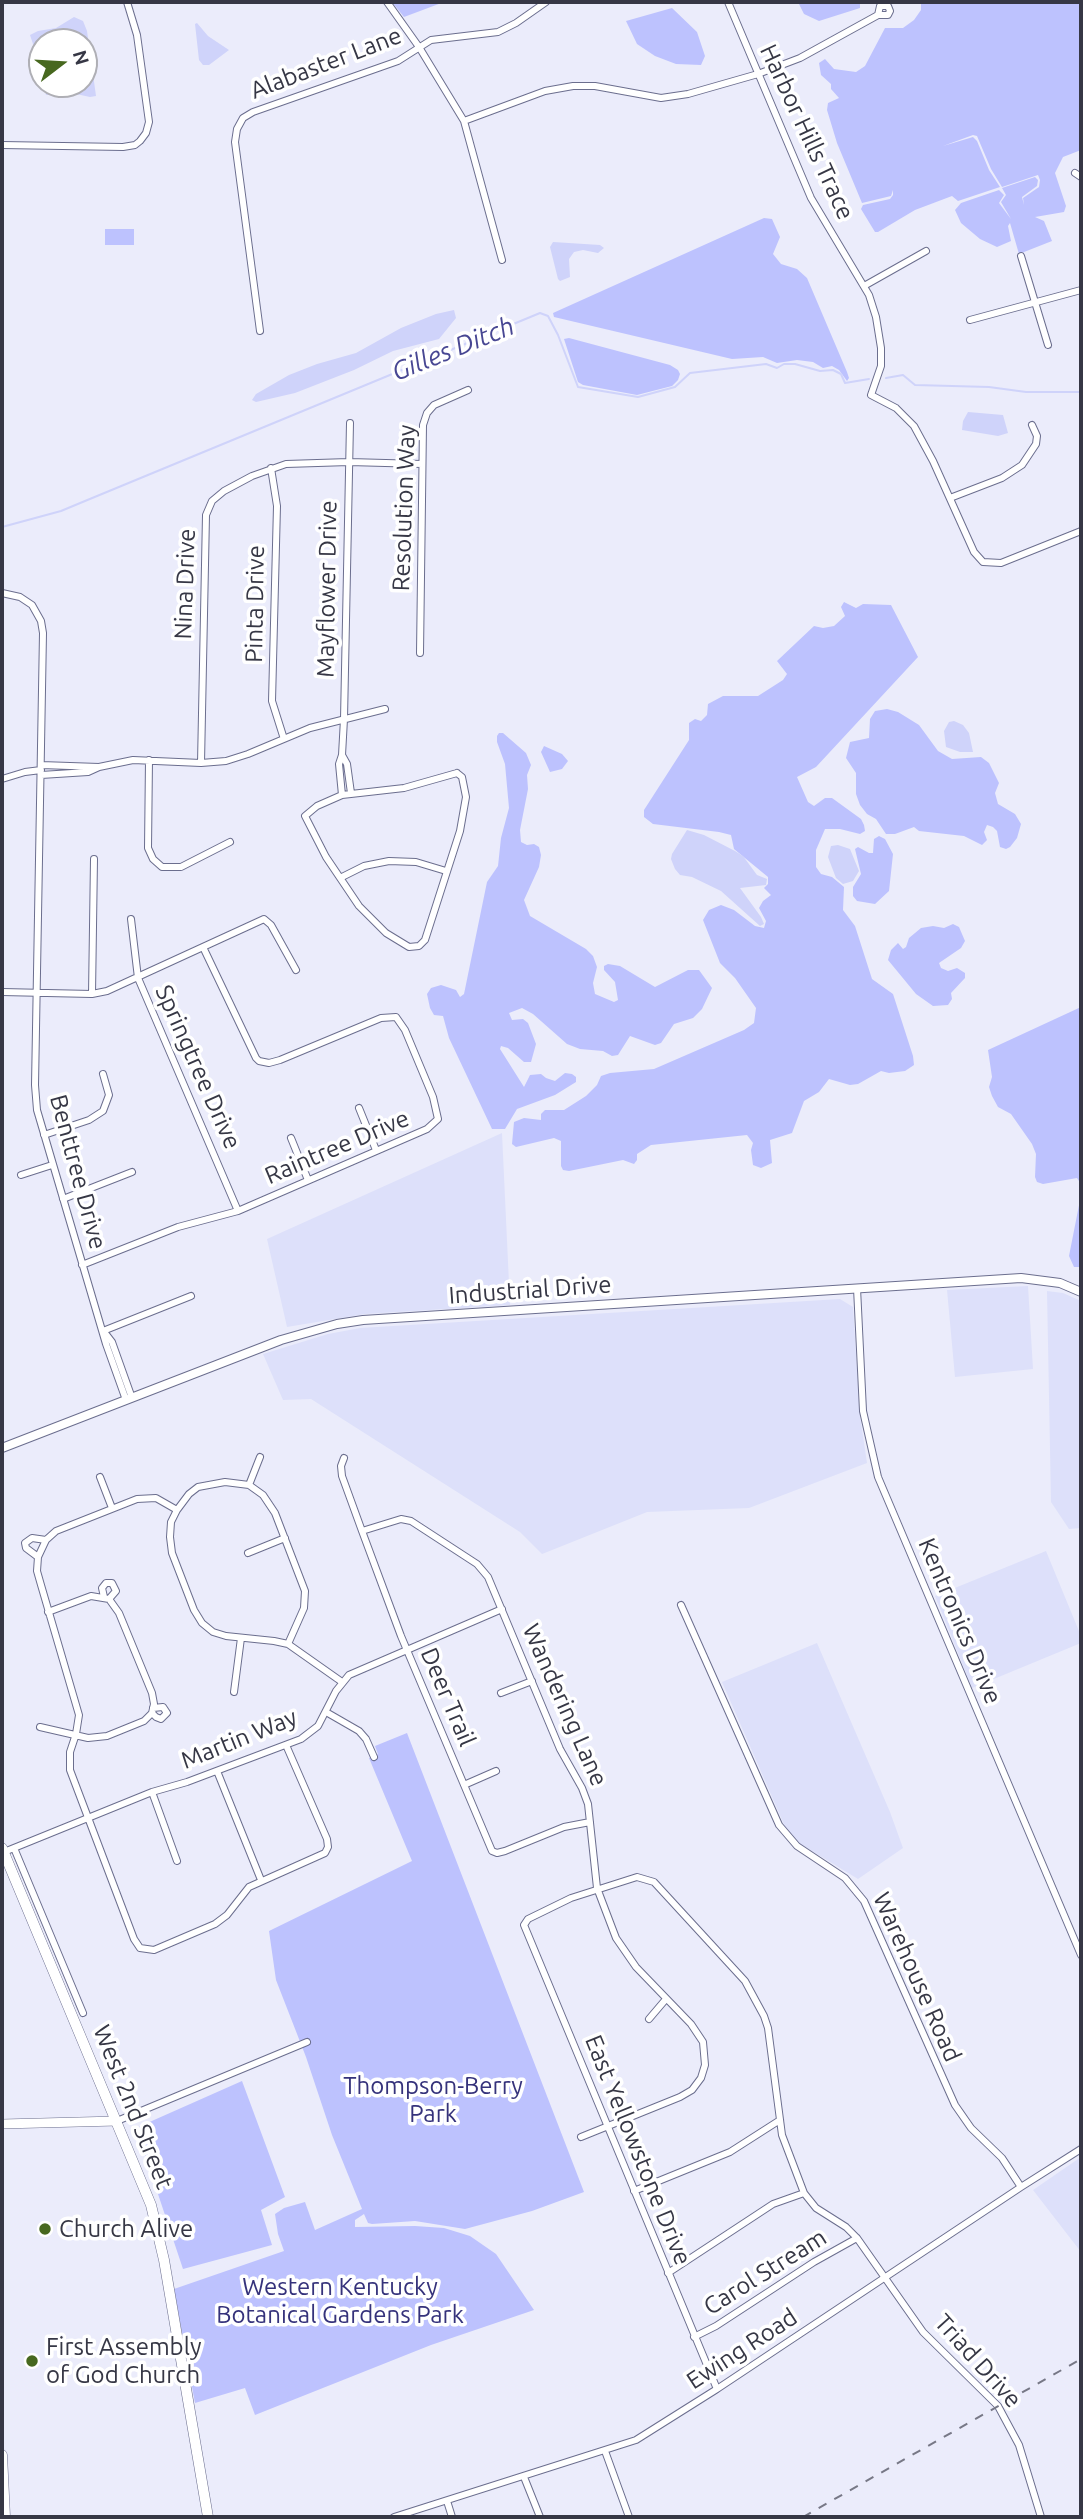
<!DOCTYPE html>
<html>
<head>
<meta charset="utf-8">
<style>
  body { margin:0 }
  #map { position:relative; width:1083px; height:2519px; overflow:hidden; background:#ebecfb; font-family:Ubuntu,sans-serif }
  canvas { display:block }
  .frame { position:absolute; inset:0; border:4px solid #363745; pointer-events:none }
  .north { position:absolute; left:28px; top:28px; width:70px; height:70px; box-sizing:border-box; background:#fff; border:2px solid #afafb5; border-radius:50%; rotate:73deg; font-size:19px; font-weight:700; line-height:28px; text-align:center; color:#363745 }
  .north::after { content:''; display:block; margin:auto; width:24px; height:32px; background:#47681f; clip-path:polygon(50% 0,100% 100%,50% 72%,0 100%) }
</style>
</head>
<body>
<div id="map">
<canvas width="1083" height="2519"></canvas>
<div class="frame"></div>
<div class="north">N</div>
</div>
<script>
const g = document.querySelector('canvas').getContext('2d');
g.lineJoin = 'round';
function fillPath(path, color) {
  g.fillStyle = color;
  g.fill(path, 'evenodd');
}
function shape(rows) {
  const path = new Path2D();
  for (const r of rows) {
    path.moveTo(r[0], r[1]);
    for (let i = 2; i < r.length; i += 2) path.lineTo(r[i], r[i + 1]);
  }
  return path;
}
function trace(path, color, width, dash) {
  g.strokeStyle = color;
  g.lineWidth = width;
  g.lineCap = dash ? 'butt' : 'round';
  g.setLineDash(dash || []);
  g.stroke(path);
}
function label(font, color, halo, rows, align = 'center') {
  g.font = font + ' Ubuntu,sans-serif';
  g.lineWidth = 7;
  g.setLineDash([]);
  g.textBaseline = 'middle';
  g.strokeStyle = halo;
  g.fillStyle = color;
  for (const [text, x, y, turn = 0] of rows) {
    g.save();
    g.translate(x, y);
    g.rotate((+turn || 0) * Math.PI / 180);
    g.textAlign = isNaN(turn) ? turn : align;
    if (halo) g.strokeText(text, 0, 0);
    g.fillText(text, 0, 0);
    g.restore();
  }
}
fillPath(shape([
  [502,1133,510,1305,365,1314,287,1327,267,1239],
  [1028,1286,1033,1369,955,1377,947,1290],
  [1047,1291,1063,1293,1081,1301,1081,1528,1069,1529,1051,1502],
  [840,1299,853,1307,860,1416,867,1463,749,1508,647,1512,542,1554,520,1532,311,1399,283,1400,263,1354,328,1334,360,1328],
  [1046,1551,1081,1636,1081,1643,972,1688,935,1596],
  [817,1643,890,1812,903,1848,858,1879,794,1840,786,1829,722,1682],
  [1081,2157,1081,2252,1033,2190]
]), '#dde0fa');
fillPath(shape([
  [392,2,444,2,404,17],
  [798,2,860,2,860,8,819,21,804,14],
  [921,2,1081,2,1081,150,1063,157,1055,173,1066,206,1064,212,1035,217,1044,221,1052,241,1019,254,1010,223,1008,226,1011,241,997,247,980,239,961,223,955,210,961,203,999,190,1004,195,999,203,1011,219,1001,202,1006,195,1002,188,1035,177,1038,180,1037,186,1022,197,1024,205,1023,198,1039,187,1040,180,1038,175,1002,187,991,169,977,136,973,135,943,146,973,137,977,141,989,170,1000,187,958,201,952,196,915,210,878,232,875,232,861,209,863,205,890,199,893,195,893,190,891,196,862,203,837,143,827,110,828,103,839,98,831,89,831,84,821,75,819,63,825,59,834,69,856,72,865,66,885,28,903,28,914,20,921,10],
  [672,8,697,32,705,56,701,65,676,64,655,56,637,44,626,21],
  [764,218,772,219,780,237,773,254,781,264,797,269,807,278,847,372,849,378,847,381,839,370,832,366,823,368,813,362,797,360,777,363,763,357,732,359,554,317,553,313],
  [105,229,134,229,134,245,105,245],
  [569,338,670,365,678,370,680,374,678,380,672,386,637,395,583,385,578,382,564,339],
  [844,602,856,608,863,604,891,605,918,657,816,767,797,777,808,802,814,806,825,798,832,798,861,819,864,825,865,831,860,834,840,829,825,829,816,850,816,867,821,874,832,877,844,887,843,910,855,926,872,979,893,994,913,1056,914,1065,905,1071,889,1073,881,1071,858,1084,850,1085,829,1079,819,1092,804,1101,792,1133,770,1140,772,1163,761,1168,753,1165,751,1150,753,1143,747,1135,651,1145,637,1154,637,1160,634,1164,623,1160,569,1171,563,1170,561,1166,561,1141,554,1138,516,1147,512,1144,514,1122,524,1118,541,1120,541,1114,545,1110,564,1110,586,1096,597,1085,601,1076,610,1073,654,1069,744,1030,754,1023,756,1008,735,978,720,963,703,920,709,910,721,905,734,910,755,926,764,928,766,921,759,908,763,901,771,895,764,888,768,884,768,877,734,849,731,835,719,832,653,824,644,817,644,810,689,740,689,723,695,719,701,721,707,715,708,704,723,696,758,696,783,680,787,674,777,661,814,626,823,628,834,626,845,616,841,607],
  [887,709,898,712,919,725,938,751,952,759,981,757,989,763,999,783,995,793,998,804,1015,814,1021,824,1017,838,1010,847,1006,849,1000,847,997,831,993,827,987,825,984,832,987,840,982,845,964,836,919,831,914,827,895,834,886,834,876,819,867,814,860,805,856,794,856,773,846,758,850,742,869,738,870,719,875,711],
  [499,733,503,733,526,753,531,765,527,775,528,789,520,830,521,842,527,845,534,844,539,847,541,855,539,867,524,900,530,916,586,949,593,956,597,967,593,983,595,994,614,1002,618,1000,615,982,604,970,604,966,608,964,620,966,655,987,688,970,699,970,712,988,702,1009,693,1018,674,1024,661,1043,655,1045,630,1036,618,1055,612,1056,603,1051,580,1049,567,1044,533,1014,522,1008,509,1013,512,1020,523,1019,528,1023,536,1044,531,1062,524,1062,508,1048,501,1046,500,1049,524,1087,530,1075,541,1074,546,1078,555,1081,565,1073,572,1074,576,1077,576,1082,555,1095,517,1109,505,1129,492,1129,449,1038,443,1016,434,1015,430,1008,427,994,431,988,441,985,456,990,460,997,464,994,487,882,498,866,501,838,509,808,505,764,497,742,497,736],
  [544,746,562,754,568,761,562,769,550,772,541,752],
  [879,836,885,839,893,854,889,891,875,904,857,901,853,896,853,887,861,874,855,849,858,847,869,853,873,853,874,839],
  [953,924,959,927,965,941,961,948,939,963,941,968,948,971,957,968,965,973,965,978,951,993,952,999,948,1005,933,1006,916,994,888,960,891,950,898,943,903,949,906,947,909,938,921,928,933,926,944,928],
  [1081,1007,1081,1184,1077,1178,1043,1184,1037,1182,1035,1177,1036,1154,1032,1144,1011,1114,998,1107,992,1096,989,1087,992,1077,988,1050],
  [1081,1195,1081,1267,1074,1267,1069,1256],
  [407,1733,584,2192,532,2211,465,2229,415,2221,372,2224,368,2223,364,2214,355,2220,355,2227,415,2226,444,2228,470,2236,496,2254,534,2310,431,2345,255,2415,245,2388,195,2403,174,2289,284,2251,278,2234,275,2214,284,2208,305,2202,315,2230,362,2209,332,2135,306,2057,276,1980,269,1931,412,1861,369,1758,378,1754,375,1746],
  [242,2081,285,2197,261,2210,272,2245,183,2269,136,2128]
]), '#bdc2fe');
fillPath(shape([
  [74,17,83,21,87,31,96,96,90,97,67,92,46,95,44,84,84,84,84,42,42,42,42,71,30,35,38,31,56,28],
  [197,23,208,36,229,50,209,65,203,65,199,60,195,24],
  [553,242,600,245,604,248,598,253,583,250,574,252,569,259,570,277,560,281,558,279,550,247],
  [454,310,456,318,439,339,393,351,354,370,295,393,256,402,252,400,256,394,289,375,317,364,356,353,401,328,436,314],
  [968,412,1003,415,1008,433,998,436,962,430,963,421],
  [954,721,963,725,969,733,973,752,960,752,946,747,944,731,949,722],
  [687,830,704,835,735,851,743,856,757,875,767,879,766,885,740,888,761,917,764,924,760,926,721,891,692,877,680,875,675,869,671,859,672,854],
  [838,845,850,849,859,871,853,881,843,884,836,878,828,857,831,846]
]), '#cfd3fa');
trace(shape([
  [886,378,903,375,915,385,989,387,1026,392,1081,392],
  [2,527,61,511,85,501,540,313,548,316,558,335,578,387,638,397,675,387,690,373,766,364,777,368,784,364,795,364,820,371,833,370,841,374,845,383,869,379]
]), '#cfd3fa', 2);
const minor = shape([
  [387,2,419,47,464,121,502,260],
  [728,2,811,198,869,295,876,317,881,348,881,366,871,395,896,408,914,426,933,461,974,552,983,562,1001,563,1081,531],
  [464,121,545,91,573,86,595,86,661,98,688,94,758,74,800,58,878,15,888,15,890,11,888,6,880,6,878,15],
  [2,145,123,147,135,145,140,141,146,133,149,122,137,35,127,2],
  [1075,173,1081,177],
  [1021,256,1048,345],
  [864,286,926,251],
  [970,320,1081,290],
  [260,331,235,142,237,129,243,118,253,112,398,61,431,40,498,32,516,23,546,2],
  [271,468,277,506,272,701,284,739],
  [950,498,1002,478,1022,465,1036,444,1037,436,1032,425],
  [2,593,20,597,32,605,41,621,43,633,35,1085,37,1110,106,1344,126,1400],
  [420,653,423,425,427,413,434,405,468,390],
  [342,755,347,764,351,793],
  [149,760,148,848,153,859,162,867,181,867,230,842],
  [201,763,206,515,212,501,224,491,252,476,286,464,349,462,422,464],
  [41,765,99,767,133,760,201,763,226,761,248,754,310,728,385,709],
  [457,773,462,777,466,797,460,831,425,940,419,946,409,947,386,933,359,906,326,857,305,816,317,806,342,795,404,788,457,773],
  [41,775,88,772,99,767],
  [2,779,25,772,41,770],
  [342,795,339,764,342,755,344,719,350,423],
  [342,877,364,866,389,861,416,862,446,871],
  [131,919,138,978,238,1211],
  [2,992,92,994,107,991,264,919,271,925,296,970],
  [92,994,94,859],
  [359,1108,376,1150],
  [44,1135,89,1120,103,1111,109,1095,103,1074],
  [291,1138,308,1180],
  [21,1175,52,1165],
  [63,1199,132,1172],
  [82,1265,178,1227,238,1211,427,1129,438,1119,433,1097,405,1030,396,1017,381,1018,280,1060,269,1063,259,1061,256,1058,203,947],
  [857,1288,863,1411,878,1477,1081,1955],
  [103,1331,191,1296],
  [105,1333,112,1342,132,1398],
  [344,1458,341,1466,342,1476,362,1531,401,1636,492,1851,497,1853,505,1851,564,1827,590,1822],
  [100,1477,112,1508],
  [249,1485,260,1457],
  [177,1510,156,1498,137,1499,56,1531,46,1540,38,1557,37,1571,41,1585,79,1715,76,1734,70,1752,70,1770,134,1939,140,1948,154,1950,215,1924,227,1915,249,1887,325,1853,328,1847,327,1839,286,1745],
  [362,1531,401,1519,411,1521,477,1564,488,1577,560,1749,582,1788,588,1804,597,1888,616,1938,636,1967,691,2024,703,2042,705,2065,701,2078,692,2090,680,2097,581,2137],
  [248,1553,285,1538],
  [38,1557,26,1548,25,1543,32,1538,46,1540],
  [104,1597,102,1588,106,1583,112,1583,116,1591,109,1599],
  [681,1605,779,1825,797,1846,845,1878,864,1901,955,2105,971,2128,1002,2158,1021,2187],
  [288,1644,304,1608,305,1591,275,1513,263,1495,249,1485,225,1482,198,1487,189,1494,177,1510,171,1522,170,1537,172,1553,194,1610,202,1623,213,1632,226,1636,274,1641,288,1644,342,1682],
  [234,1692,241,1638],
  [501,1693,532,1681],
  [326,1712,359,1731,366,1739,374,1757],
  [152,1713,156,1717,161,1719,167,1713,163,1707,153,1708],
  [40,1727,88,1738,107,1736,144,1721,152,1713,154,1704,152,1693,119,1613,109,1599,91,1596,48,1612],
  [217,1771,261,1880],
  [464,1785,496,1771],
  [152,1792,177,1861],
  [14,1848,83,2013],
  [4,1852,152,1792,187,1782,301,1739,318,1726,336,1691,349,1675,502,1609],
  [649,2019,666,1999],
  [117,2121,307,2042],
  [634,2191,730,2152,780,2120],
  [668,2273,773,2204,804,2193],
  [694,2337,716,2326,814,2262,857,2238],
  [717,2389,524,1925,528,1919,571,1898,637,1877,654,1882,745,1981,764,2016,768,2028,782,2135,804,2193,816,2208,846,2227,857,2238,923,2332,998,2406,1019,2445,1041,2517],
  [605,2451,629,2517],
  [524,2477,540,2517],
  [447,2501,452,2517],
  [394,2517,636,2440,717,2389,1021,2187,1081,2149]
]);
const tertiary = shape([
  [2,1448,281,1340,337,1324,363,1320,1021,1278,1060,1283,1081,1292]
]);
const secondary = shape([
  [2,2124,117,2121]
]);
const primary = shape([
  [2,1848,151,2205,164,2260,208,2517],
  [2,2455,5,2517]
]);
trace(minor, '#6b6e8e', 8);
trace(tertiary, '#6b6e8e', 10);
trace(secondary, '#6b6e8e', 10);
trace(primary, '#6b6e8e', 11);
trace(minor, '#fff', 6);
trace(tertiary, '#fff', 8);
trace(secondary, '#fff', 9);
trace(primary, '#fff', 10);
trace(shape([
  [803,2517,1081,2359]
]), '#777886', 2, [9, 9]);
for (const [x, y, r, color] of [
  [45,2229,7,"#47681f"],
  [32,2361,7,"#47681f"]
]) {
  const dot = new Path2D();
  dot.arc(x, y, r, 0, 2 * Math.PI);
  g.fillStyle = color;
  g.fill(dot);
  trace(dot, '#fff', 2.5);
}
label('24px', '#363745', '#fff', [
  ["Alabaster Lane",326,63,-21],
  ["Harbor Hills Trace",807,132,65],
  ["Resolution Way",404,508,-88],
  ["Nina Drive",185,584,-88],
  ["Mayflower Drive",327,589,-89],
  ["Pinta Drive",255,604,-89],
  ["Springtree Drive",198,1067,66],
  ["Raintree Drive",337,1147,-23],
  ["Benttree Drive",78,1172,75],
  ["Industrial Drive",530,1290,-4],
  ["Kentronics Drive",960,1621,67],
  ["Deer Trail",448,1697,67],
  ["Wandering Lane",565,1705,66],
  ["Martin Way",239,1739,-22],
  ["Warehouse Road",917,1977,66],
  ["West 2nd Street",133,2107,68],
  ["East Yellowstone Drive",638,2150,68],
  ["Carol Stream",765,2272,-32],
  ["Ewing Road",742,2349,-33],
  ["Triad Drive",978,2361,48]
]);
label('24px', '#35327b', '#fff', [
  ["Thompson-Berry",433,2086],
  ["Park",433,2114],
  ["Western Kentucky",340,2287],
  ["Botanical Gardens Park",340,2315]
]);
label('24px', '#363745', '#fff', [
  ["Church Alive",59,2229],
  ["First Assembly",46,2347],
  ["of God Church",46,2375]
], 'left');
label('italic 26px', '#484793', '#fff', [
  ["Gilles Ditch",453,349,-22]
]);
</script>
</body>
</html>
